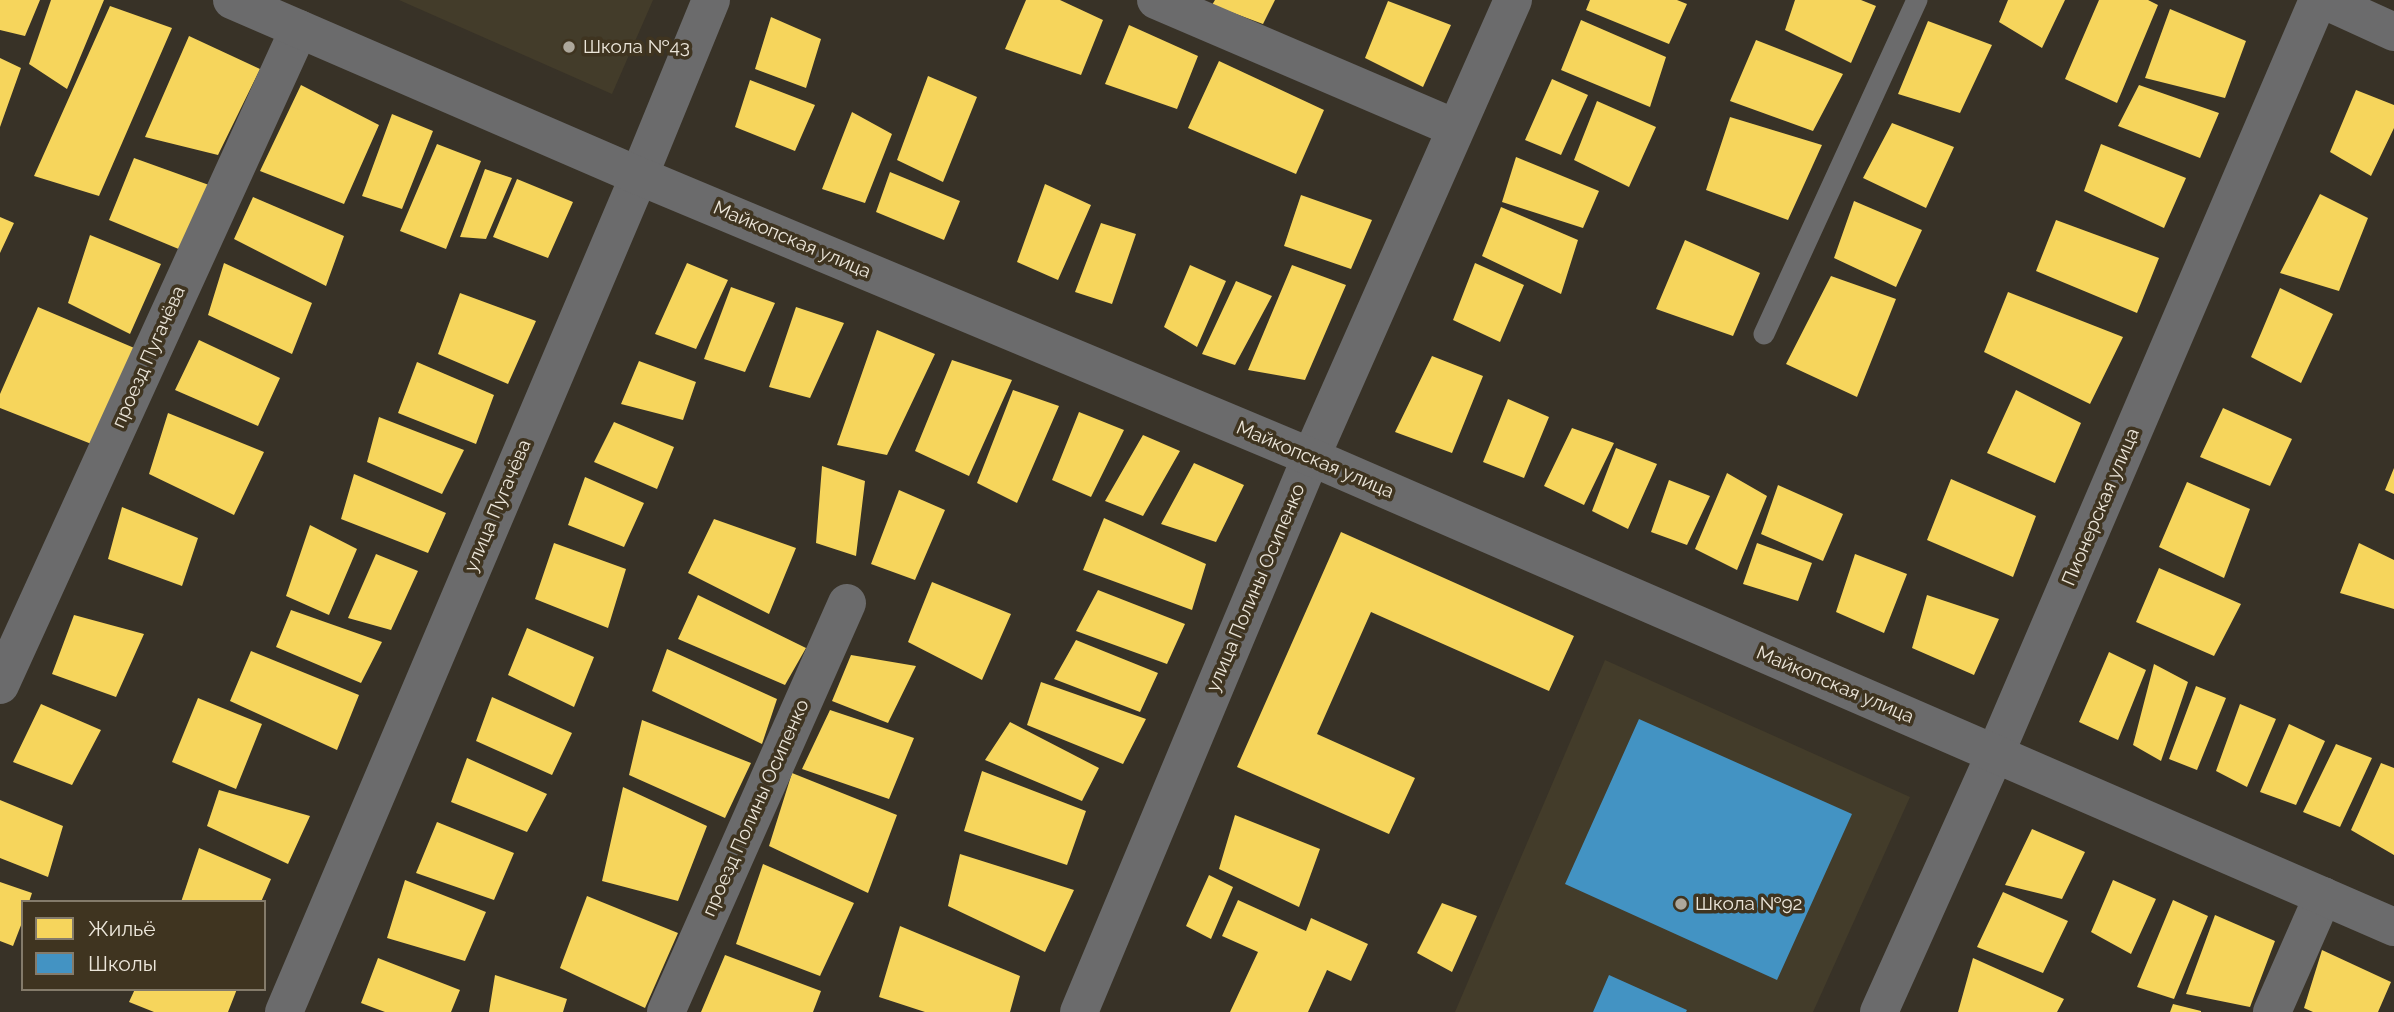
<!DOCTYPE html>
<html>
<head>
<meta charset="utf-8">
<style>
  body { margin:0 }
  #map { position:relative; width:2394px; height:1012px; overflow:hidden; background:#383227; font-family:Raleway,sans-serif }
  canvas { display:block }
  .legend { position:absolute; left:21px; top:900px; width:245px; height:91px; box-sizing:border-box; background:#3f3420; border:2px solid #847b6a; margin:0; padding:9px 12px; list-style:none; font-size:21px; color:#ece6da }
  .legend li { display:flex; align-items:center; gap:14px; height:35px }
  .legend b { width:35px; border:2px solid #847b6a }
</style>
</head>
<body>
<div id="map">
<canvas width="2394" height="1012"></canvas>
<ul class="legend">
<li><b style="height:19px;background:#f6d55c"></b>Жильё</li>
<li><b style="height:19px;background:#4393c3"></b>Школы</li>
</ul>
</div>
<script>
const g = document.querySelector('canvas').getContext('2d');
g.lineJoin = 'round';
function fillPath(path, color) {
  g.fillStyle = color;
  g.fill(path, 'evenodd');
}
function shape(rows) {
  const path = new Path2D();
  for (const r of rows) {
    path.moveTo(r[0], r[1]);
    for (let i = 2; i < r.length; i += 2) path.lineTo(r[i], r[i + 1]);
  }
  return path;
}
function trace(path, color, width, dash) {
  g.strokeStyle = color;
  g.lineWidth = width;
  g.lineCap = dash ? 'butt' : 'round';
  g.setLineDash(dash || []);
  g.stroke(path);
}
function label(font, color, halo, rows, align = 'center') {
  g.font = font + ' Raleway,sans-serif';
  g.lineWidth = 7;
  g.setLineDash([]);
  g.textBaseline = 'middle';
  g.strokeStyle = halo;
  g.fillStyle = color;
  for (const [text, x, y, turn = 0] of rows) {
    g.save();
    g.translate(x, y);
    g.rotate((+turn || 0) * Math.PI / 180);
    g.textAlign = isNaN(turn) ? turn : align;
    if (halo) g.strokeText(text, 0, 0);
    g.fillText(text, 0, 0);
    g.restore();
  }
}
fillPath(shape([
  [399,0,653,0,612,94],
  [1605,660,1910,797,1813,1012,1455,1012]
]), '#433c2a');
fillPath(shape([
  [0,0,40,0,25,36,0,30],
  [51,0,104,0,67,89,29,64],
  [1026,0,1060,0,1103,20,1081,75,1005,49],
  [1215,0,1275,0,1263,24,1212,5],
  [1590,0,1677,0,1687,4,1669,44,1586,10],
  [1795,0,1861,0,1876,6,1851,63,1785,30],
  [2008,0,2065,0,2042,48,1999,22],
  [2099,0,2148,0,2158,5,2117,103,2065,79],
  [1388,1,1451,25,1423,87,1365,58],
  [110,6,172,28,99,196,34,176],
  [2170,9,2246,41,2225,98,2145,78],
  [771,17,821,39,806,88,755,69],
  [1581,20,1666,57,1650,107,1561,70],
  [1928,21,1992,45,1960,113,1898,94],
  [1129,25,1198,56,1177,109,1105,84],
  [189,36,260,69,218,155,145,137],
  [1756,40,1843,74,1813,131,1730,101],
  [0,58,21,68,0,127],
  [1219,61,1324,110,1296,174,1188,128],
  [928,76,977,97,943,182,897,160],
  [1552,79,1588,95,1561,155,1525,140],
  [750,80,815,105,795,151,735,127],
  [301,85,379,125,344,204,260,171],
  [2139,85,2219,113,2200,158,2118,126],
  [2356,90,2394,105,2394,128,2371,176,2330,152],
  [1597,101,1656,127,1629,187,1574,160],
  [852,112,892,134,865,203,822,189],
  [392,114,433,131,402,209,362,196],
  [1730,117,1822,145,1788,220,1706,190],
  [1892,123,1954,147,1926,208,1863,178],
  [437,144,481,161,446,249,400,231],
  [2101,144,2186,178,2164,228,2084,191],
  [1516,157,1599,191,1583,228,1502,202],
  [134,158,209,185,181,250,109,220],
  [485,169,512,178,486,239,460,237],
  [890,172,960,201,944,240,876,212],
  [517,179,573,202,548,258,493,237],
  [1045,184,1091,205,1058,280,1017,262],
  [2320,194,2368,218,2339,291,2280,273],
  [1301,195,1372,220,1351,269,1284,246],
  [253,197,344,236,326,286,234,239],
  [1854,201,1922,230,1896,287,1834,258],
  [1501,207,1578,240,1561,294,1482,256],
  [0,217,14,223,0,253],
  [2056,220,2159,258,2137,313,2036,271],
  [1101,223,1136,234,1112,304,1075,292],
  [90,235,161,264,130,334,68,303],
  [1685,240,1760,273,1733,336,1656,309],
  [224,263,312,303,292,354,208,315],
  [687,263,728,280,696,349,655,334],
  [1475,263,1524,285,1500,342,1453,320],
  [1190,265,1226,281,1197,347,1164,327],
  [1292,265,1346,285,1305,380,1248,370],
  [1831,276,1896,299,1857,397,1786,364],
  [1236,281,1272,296,1235,365,1202,354],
  [731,287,775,303,745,372,704,359],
  [2280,288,2333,314,2301,383,2251,357],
  [2008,292,2123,337,2090,404,1984,352],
  [460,293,536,321,508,384,438,354],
  [38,307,139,350,94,445,0,408,0,394],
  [796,307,844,323,810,398,769,387],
  [877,330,935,354,887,455,837,445],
  [199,340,280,378,258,426,175,390],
  [1432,356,1483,376,1452,453,1395,432],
  [952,360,1012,380,969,476,915,451],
  [639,361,696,382,683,420,621,404],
  [417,362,494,395,476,444,398,413],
  [1013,390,1059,406,1017,503,977,483],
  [2016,390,2081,423,2055,483,1987,453],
  [1508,399,1549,417,1524,478,1483,462],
  [2223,408,2292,439,2270,486,2200,457],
  [1079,412,1124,430,1091,497,1052,480],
  [168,413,264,452,234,515,149,474],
  [379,417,464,450,442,494,367,462],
  [614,422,674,447,657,489,594,462],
  [1572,428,1614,443,1584,505,1544,486],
  [1143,435,1180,451,1143,516,1105,501],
  [1616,448,1657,464,1628,529,1592,511],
  [1194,463,1244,485,1216,542,1161,524],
  [822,466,865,481,856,556,816,543],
  [2394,468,2394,494,2385,490],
  [1727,473,1767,496,1737,570,1695,549],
  [354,474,446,513,428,553,341,519],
  [585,477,644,503,624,547,568,525],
  [1951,479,2036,516,2013,577,1927,540],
  [1669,480,1710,496,1687,545,1651,532],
  [2187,482,2250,509,2224,578,2159,547],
  [1778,485,1843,514,1823,561,1761,534],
  [899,490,945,510,915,580,871,564],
  [122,507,198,538,182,586,108,559],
  [1104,518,1206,564,1192,610,1083,570],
  [714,519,796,548,769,614,688,573],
  [310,525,357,549,329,615,286,596],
  [1341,532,1574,636,1549,691,1371,612,1317,734,1415,778,1389,834,1237,767],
  [554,543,626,569,608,628,535,599],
  [1757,543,1812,563,1798,601,1743,584],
  [2359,543,2394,560,2394,609,2340,593],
  [376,554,418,571,391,630,348,618],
  [1855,554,1907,574,1884,633,1836,612],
  [2159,568,2241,604,2214,656,2136,622],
  [932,582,1011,614,982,680,908,642],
  [1098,590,1185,624,1167,664,1076,631],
  [698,595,806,648,785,685,678,639],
  [1927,595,1999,619,1974,675,1912,648],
  [291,610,382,642,361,683,276,647],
  [74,615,144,634,116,697,52,674],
  [527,628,594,657,574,707,508,675],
  [1076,640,1158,673,1140,712,1054,679],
  [667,649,777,699,762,744,652,691],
  [251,651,359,695,337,750,230,701],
  [2109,652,2146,670,2118,740,2079,722],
  [851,655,916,666,888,723,832,701],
  [2154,664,2188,682,2161,761,2133,745],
  [1041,682,1146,719,1123,764,1027,725],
  [2196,686,2226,698,2197,770,2169,759],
  [492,697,572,733,552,775,476,741],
  [198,698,262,724,236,789,172,762],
  [41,704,101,730,72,785,13,762],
  [2240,704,2276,719,2247,787,2216,771],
  [830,710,914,738,889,799,802,769],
  [642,720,751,763,725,818,629,775],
  [1010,722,1099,768,1082,801,985,760],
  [2289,724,2325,741,2296,805,2260,792],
  [2336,744,2372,758,2340,827,2303,812],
  [467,758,547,794,527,832,451,802],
  [2381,763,2394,768,2394,855,2351,830],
  [982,771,1086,811,1067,865,964,831],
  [792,773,897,815,868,893,769,846],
  [623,787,707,826,678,901,602,881],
  [219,790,310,816,288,864,207,826],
  [0,800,63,826,48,877,0,858],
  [1235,815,1320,849,1299,907,1219,869],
  [437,822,514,853,494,900,416,873],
  [2032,829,2085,852,2062,899,2005,885],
  [199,848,271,879,261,902,181,902],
  [960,854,1074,890,1045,952,948,906],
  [763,864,854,903,820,976,736,944],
  [1209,875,1233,887,1211,939,1186,926],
  [405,880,486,912,465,961,387,938],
  [2113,880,2156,899,2131,954,2091,932],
  [0,882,32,893,29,902,23,902,23,920,13,946,0,941],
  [2003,892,2068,921,2043,973,1977,947],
  [587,896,678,933,645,1008,560,968],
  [1238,900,1306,931,1311,918,1368,944,1351,981,1327,970,1308,1012,1230,1012,1258,952,1222,936],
  [2173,900,2208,916,2174,999,2137,987],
  [1442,903,1477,916,1452,972,1417,953],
  [2215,915,2275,941,2250,1007,2186,994],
  [900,926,1020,976,1010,1012,925,1012,879,997],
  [2322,950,2391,982,2378,1012,2313,1012,2304,1008],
  [725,955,821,991,813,1012,701,1012],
  [378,958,460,990,451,1012,385,1012,361,1003],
  [1973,958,2064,999,2057,1012,1958,1012],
  [495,975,567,999,563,1012,489,1012],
  [135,989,237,989,228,1012,154,1012,129,1002],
  [2173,1004,2201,1011,2201,1012,2170,1012]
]), '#f6d55c');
fillPath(shape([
  [1639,719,1852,814,1777,980,1565,884],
  [1609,975,1687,1010,1686,1012,1593,1012]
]), '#4393c3');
trace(shape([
  [1764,334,1917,0]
]), '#6b6b6c', 21);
trace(shape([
  [1156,0,1455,128],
  [2324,0,2394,32],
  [0,685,299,29],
  [284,1012,639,176,711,0],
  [666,1012,847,603],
  [1079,1012,1311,457,1513,0],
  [1879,1012,1995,754,2318,0],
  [2272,1012,2323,896]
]), '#6b6b6c', 38);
trace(shape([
  [232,0,639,176,1311,457,2394,927]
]), '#6b6b6c', 38);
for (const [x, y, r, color] of [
  [569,47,7,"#ada79b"],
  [1681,904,7,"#ada79b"]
]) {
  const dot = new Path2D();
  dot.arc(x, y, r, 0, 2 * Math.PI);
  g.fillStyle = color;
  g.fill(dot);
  trace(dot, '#3f3420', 2.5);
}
label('19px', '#ece6da', '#3f3420', [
  ["Школа №43",583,47],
  ["Школа №92",1695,904]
], 'left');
label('19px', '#ece6da', '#3f3420', [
  ["Майкопская улица",792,240,23],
  ["проезд Пугачёва",149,357,-66],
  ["Майкопская улица",1315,460,23],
  ["улица Пугачёва",498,506,-67],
  ["Пионерская улица",2101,507,-67],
  ["улица Полины Осипенко",1256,588,-67],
  ["Майкопская улица",1835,685,23],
  ["проезд Полины Осипенко",756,808,-66]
]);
</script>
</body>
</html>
